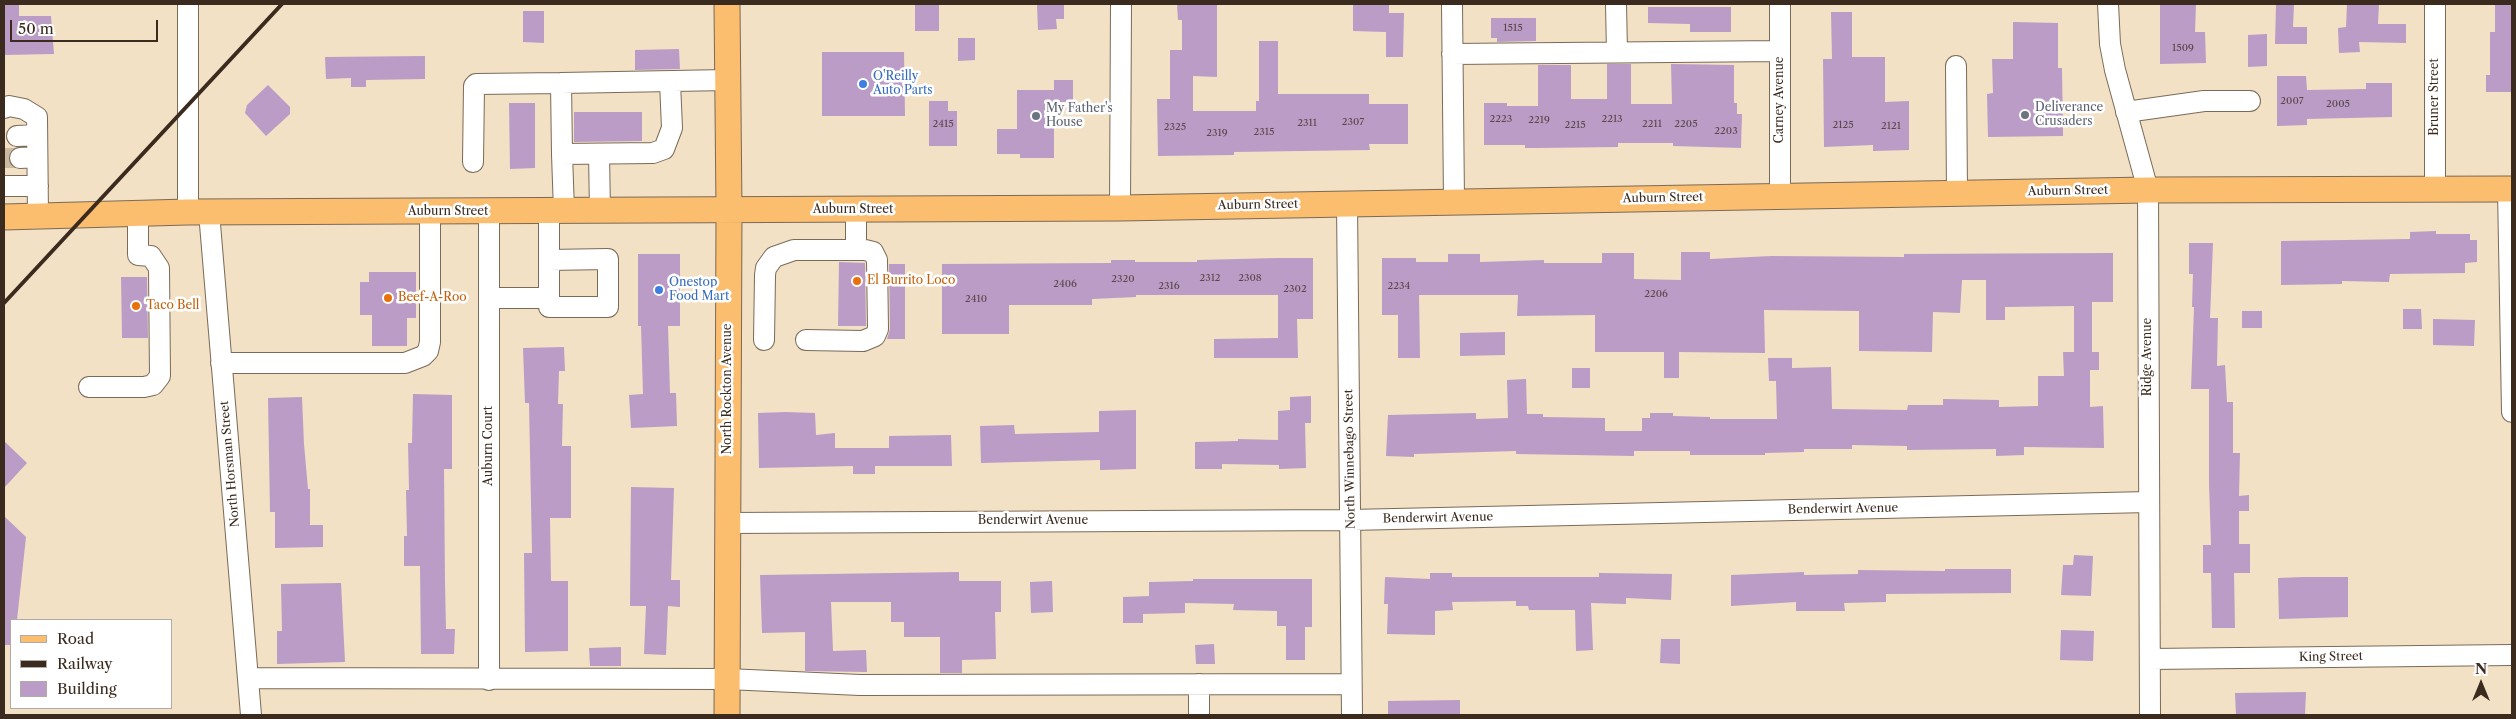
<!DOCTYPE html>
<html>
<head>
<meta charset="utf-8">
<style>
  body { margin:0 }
  #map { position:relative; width:2516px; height:719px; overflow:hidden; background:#f2e1c5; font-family:"Libre Caslon Text",serif }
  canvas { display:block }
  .frame { position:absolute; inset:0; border:5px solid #3b2a1e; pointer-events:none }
  .legend { position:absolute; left:10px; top:619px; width:162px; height:90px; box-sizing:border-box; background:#fff; border:1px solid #b1aaa5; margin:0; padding:6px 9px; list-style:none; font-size:15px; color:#3b2a1e }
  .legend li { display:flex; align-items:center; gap:10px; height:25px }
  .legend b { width:25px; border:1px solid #b1aaa5 }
  .north { position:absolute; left:2456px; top:659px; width:50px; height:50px; -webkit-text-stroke:4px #fff; paint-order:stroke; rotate:0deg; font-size:14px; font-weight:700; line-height:20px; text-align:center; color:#3b2a1e }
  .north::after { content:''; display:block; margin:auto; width:18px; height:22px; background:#3b2a1e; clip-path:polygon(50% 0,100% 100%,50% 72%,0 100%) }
  .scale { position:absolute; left:10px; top:20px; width:148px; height:22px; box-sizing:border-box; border:2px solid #3b2a1e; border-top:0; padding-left:6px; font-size:15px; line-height:18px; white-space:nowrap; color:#3b2a1e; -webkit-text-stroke:4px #fff; paint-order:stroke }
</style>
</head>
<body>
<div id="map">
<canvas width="2516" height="719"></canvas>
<div class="frame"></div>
<ul class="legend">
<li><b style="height:6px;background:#fbbd6e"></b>Road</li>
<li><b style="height:6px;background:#3b2a1e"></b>Railway</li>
<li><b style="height:14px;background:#ba9cc7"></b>Building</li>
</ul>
<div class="north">N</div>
<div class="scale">50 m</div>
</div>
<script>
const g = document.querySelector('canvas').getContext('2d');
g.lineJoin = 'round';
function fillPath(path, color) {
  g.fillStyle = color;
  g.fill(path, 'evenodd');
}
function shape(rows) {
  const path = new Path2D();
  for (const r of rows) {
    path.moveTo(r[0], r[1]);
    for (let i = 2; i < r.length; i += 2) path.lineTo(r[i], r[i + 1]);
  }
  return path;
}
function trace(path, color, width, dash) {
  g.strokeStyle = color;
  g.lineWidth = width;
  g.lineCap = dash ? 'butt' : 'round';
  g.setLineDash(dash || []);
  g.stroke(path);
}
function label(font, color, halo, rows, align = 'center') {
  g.font = font + ' "Libre Caslon Text",serif';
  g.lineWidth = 5;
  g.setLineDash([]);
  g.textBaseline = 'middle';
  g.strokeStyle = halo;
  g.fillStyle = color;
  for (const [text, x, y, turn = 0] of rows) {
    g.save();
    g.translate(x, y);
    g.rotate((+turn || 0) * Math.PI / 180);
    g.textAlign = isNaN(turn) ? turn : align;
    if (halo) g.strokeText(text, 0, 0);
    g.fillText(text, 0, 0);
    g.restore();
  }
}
fillPath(shape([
  [4,4,19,4,19,16,51,16,54,54,4,55],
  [915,4,939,4,939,31,915,31],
  [1037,4,1064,4,1064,19,1056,19,1057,29,1038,30],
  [1177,4,1217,4,1217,77,1193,76,1193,111,1256,111,1256,101,1259,101,1259,41,1278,41,1278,94,1369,94,1369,104,1408,104,1408,144,1369,144,1370,150,1234,152,1234,155,1158,156,1157,99,1170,99,1170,50,1182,50,1182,20,1178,20],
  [1353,4,1389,4,1389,13,1404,13,1403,57,1386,57,1386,32,1353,31],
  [2160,4,2196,4,2195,32,2205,32,2206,63,2160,64],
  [2347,4,2379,4,2378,24,2406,24,2406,43,2359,42,2360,52,2339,53,2338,28,2346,27],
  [2495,4,2512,4,2512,92,2486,92,2486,75,2490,75,2490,32,2495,32],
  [2276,5,2294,5,2293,27,2307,27,2307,44,2275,44],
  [1648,7,1731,7,1731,32,1690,32,1690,24,1648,23],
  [523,11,544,11,544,43,523,42],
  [1831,12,1852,12,1852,57,1885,57,1885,102,1909,101,1909,150,1873,151,1873,145,1824,147,1823,59,1832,59],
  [1491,18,1536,18,1536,41,1497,42,1497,38,1491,38],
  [2013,22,2058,23,2058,68,2062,68,2063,136,1988,137,1987,94,1993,93,1992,59,2013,59],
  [2267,34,2267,66,2248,67,2248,35],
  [958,38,975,38,975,60,958,61],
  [679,49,680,69,635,70,635,50],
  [822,52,904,52,905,116,822,116],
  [425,56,425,79,366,80,366,87,351,87,351,78,326,79,325,57],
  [1607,64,1631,64,1631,104,1672,104,1671,64,1734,65,1734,103,1737,103,1737,114,1742,114,1741,148,1673,146,1673,143,1618,143,1618,147,1538,148,1525,148,1525,145,1484,145,1484,103,1507,103,1507,106,1538,106,1538,65,1571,65,1571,99,1607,99],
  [2277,76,2306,76,2307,90,2366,89,2366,83,2392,83,2392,117,2307,119,2307,125,2277,126],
  [1054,80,1073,80,1073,102,1054,102,1054,158,1020,158,1020,154,997,154,997,129,1017,129,1017,90,1054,90],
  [268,85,290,107,290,114,266,136,245,113,247,105],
  [929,101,948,101,948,111,957,111,957,146,929,146],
  [509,103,535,103,535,168,510,169],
  [574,112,642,112,642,141,574,142],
  [2436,231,2436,234,2470,234,2470,240,2477,240,2477,262,2465,263,2465,273,2390,274,2389,282,2342,281,2342,284,2281,285,2281,241,2410,239,2410,232],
  [2189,243,2213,243,2210,318,2218,318,2217,366,2225,365,2227,402,2233,402,2233,453,2240,453,2239,496,2249,495,2249,511,2239,511,2239,544,2250,544,2250,573,2234,573,2235,628,2212,628,2211,573,2203,573,2203,545,2211,545,2209,484,2209,389,2191,389,2194,307,2192,307,2193,274,2189,274],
  [1681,252,1710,252,1710,259,1771,256,1904,257,1904,254,2113,253,2113,302,2092,302,2092,352,2099,352,2099,370,2090,370,2090,407,2103,406,2104,448,2024,447,2024,455,1996,456,1996,449,1907,450,1907,446,1852,445,1852,449,1804,449,1804,452,1765,453,1765,455,1690,455,1690,451,1634,451,1634,456,1516,454,1516,451,1414,454,1414,457,1386,456,1388,415,1476,413,1476,419,1508,418,1507,380,1526,379,1527,414,1543,414,1543,417,1605,418,1605,431,1642,431,1642,418,1650,418,1650,413,1673,413,1673,416,1710,417,1710,419,1777,419,1776,381,1769,381,1768,358,1792,358,1792,368,1831,367,1832,409,1907,410,1908,405,1943,405,1943,399,1999,400,1999,407,2038,406,2038,376,2064,376,2063,352,2074,352,2074,306,2005,307,2005,320,1986,320,1986,280,1962,280,1960,313,1933,312,1932,352,1859,351,1859,311,1764,310,1765,353,1679,352,1679,378,1664,378,1664,352,1595,352,1595,315,1517,316,1518,295,1419,295,1420,358,1398,358,1398,315,1382,315,1382,258,1416,258,1416,262,1448,262,1448,254,1480,254,1480,262,1544,260,1544,263,1602,263,1602,253,1634,253,1634,279,1681,280],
  [638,254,680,254,680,326,668,326,670,393,676,393,677,426,631,428,629,395,643,394,641,326,638,326],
  [1278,258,1313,258,1313,319,1297,319,1298,358,1214,358,1214,339,1278,338,1278,295,1136,295,1136,297,1092,299,1092,305,1009,305,1009,334,942,334,942,264,1111,263,1111,260,1135,260,1135,262,1197,262,1197,260],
  [839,262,865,263,866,326,838,326],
  [889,264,905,264,905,339,887,339,890,329],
  [369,272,416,272,416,318,407,318,407,346,372,346,372,315,360,315,360,282,369,282],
  [121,277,147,277,148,338,122,338],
  [2403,309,2421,309,2422,329,2403,329],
  [2242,311,2262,311,2262,328,2242,328],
  [2433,319,2475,320,2474,346,2433,345],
  [1505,332,1505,355,1460,356,1460,333],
  [564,347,565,371,559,371,558,404,563,404,562,446,571,446,571,518,550,518,551,581,568,581,568,651,525,652,524,553,532,553,529,403,525,403,523,348],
  [1572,368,1590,368,1590,388,1572,388],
  [413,394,452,395,452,469,444,469,445,583,446,629,455,629,454,654,421,654,420,566,404,566,404,536,407,536,406,490,409,490,408,443,412,443],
  [1311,396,1311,423,1305,423,1306,468,1279,469,1279,465,1222,464,1222,469,1195,469,1195,442,1238,441,1238,439,1278,440,1278,411,1290,410,1290,397],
  [302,397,304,444,308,489,310,489,310,525,323,525,323,547,275,548,275,512,270,512,268,398],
  [1136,410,1136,469,1100,470,1100,460,981,463,980,426,1014,425,1015,434,1099,432,1099,411],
  [785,412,815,413,816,435,835,433,835,448,889,448,889,436,951,435,952,466,875,466,875,474,853,474,853,466,759,468,758,413],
  [4,441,27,463,4,488],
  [631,487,674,488,671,580,680,580,680,607,668,606,666,655,644,654,646,606,630,606],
  [4,516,26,537,17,620,11,620,11,645,4,645],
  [2074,555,2093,556,2091,596,2061,595,2063,565,2073,565],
  [1945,569,2011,569,2011,593,1886,594,1886,602,1844,603,1845,611,1796,611,1796,602,1731,606,1731,575,1804,572,1804,575,1858,574,1858,570,1945,571],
  [959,572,959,581,1001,581,1001,612,995,612,996,659,962,660,962,673,940,673,940,637,904,637,904,622,891,622,891,602,831,602,833,651,866,650,867,672,805,671,805,632,762,633,760,575],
  [1430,573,1452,573,1452,577,1599,577,1599,573,1672,574,1671,600,1626,598,1626,604,1591,603,1593,650,1576,651,1575,610,1529,610,1528,606,1516,606,1516,601,1452,602,1453,610,1435,611,1435,635,1387,634,1388,604,1384,604,1385,577,1430,579],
  [2303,577,2348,577,2348,617,2279,619,2278,578],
  [1193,579,1312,579,1312,627,1305,627,1305,660,1286,660,1286,626,1277,626,1277,611,1233,610,1234,604,1185,603,1185,613,1143,614,1143,623,1123,623,1123,597,1149,596,1149,582,1193,581],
  [1052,581,1053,612,1031,613,1030,582],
  [341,583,345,662,277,664,277,631,282,631,281,584],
  [2061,630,2094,631,2093,661,2060,660],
  [1661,639,1680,639,1680,664,1660,663],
  [1214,644,1215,664,1196,664,1195,645],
  [621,647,621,666,590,666,589,648],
  [2306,692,2305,715,2236,715,2235,693],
  [1460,700,1460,715,1388,715,1388,701]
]), '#ba9cc7');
trace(shape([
  [4,158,20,158]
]), '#cdbca4', 20, [20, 10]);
const minor = shape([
  [1452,4,1454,201],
  [1616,4,1617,52],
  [1780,4,1780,197],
  [2108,4,2110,44,2115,70,2148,190,2150,715],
  [2435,4,2435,189],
  [1452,54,1780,51],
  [1956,66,1957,193],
  [670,82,672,128,664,149,653,153,562,154,561,83,728,80],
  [4,108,9,106,24,109,37,117,38,216],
  [2126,112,2204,101,2250,101],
  [17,136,37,135],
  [562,154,564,211],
  [599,154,600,211],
  [20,158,37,157],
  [473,162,474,86,476,84,561,83],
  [4,186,38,186],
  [2508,189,2512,412],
  [1347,203,1352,715],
  [1120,208,1121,4],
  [549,211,549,307,608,307,608,259,549,260],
  [188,212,188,4],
  [209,212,251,715],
  [489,212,489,680],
  [856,250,856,210],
  [489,298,549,298],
  [764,340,765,275,766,268,774,257,794,250,865,250,873,252,877,260,878,329,875,336,863,341,806,340],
  [221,363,405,363,423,356,428,351,430,342,430,212],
  [89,387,144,387,153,385,160,376,159,268,151,256,138,255,138,213],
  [727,523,1350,520,2149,502],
  [2150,659,2512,655],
  [248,678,727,679,860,685,1351,684],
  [1199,684,1199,715]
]);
const major = shape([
  [4,217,188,212,1120,208,2148,190,2512,189],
  [727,715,729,210,727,4]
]);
trace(minor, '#7b6a58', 22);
trace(major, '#7b6a58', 27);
trace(minor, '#fff', 20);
trace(major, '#fbbd6e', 25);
trace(shape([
  [4,303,282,4]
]), '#3b2a1e', 4);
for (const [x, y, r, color] of [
  [863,84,5,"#3f7fe0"],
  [2025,115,5,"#6b7280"],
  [1036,116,5,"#6b7280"],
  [857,281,5,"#e8710a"],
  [659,290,5,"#3f7fe0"],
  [388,298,5,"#e8710a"],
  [136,306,5,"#e8710a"]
]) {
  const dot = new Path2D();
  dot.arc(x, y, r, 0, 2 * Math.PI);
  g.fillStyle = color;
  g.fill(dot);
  trace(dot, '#fff', 2);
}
label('10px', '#5b4648', null, [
  ["1515",1513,28],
  ["1509",2183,48],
  ["2007",2292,101],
  ["2005",2338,104],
  ["2223",1501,119],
  ["2213",1612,119],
  ["2219",1539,120],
  ["2307",1353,122],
  ["2311",1307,123],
  ["2415",943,124],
  ["2211",1652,124],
  ["2205",1686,124],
  ["2215",1575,125],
  ["2125",1843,125],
  ["2121",1891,126],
  ["2325",1175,127],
  ["2203",1726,131],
  ["2315",1264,132],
  ["2319",1217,133],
  ["2312",1210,278],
  ["2308",1250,278],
  ["2320",1123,279],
  ["2406",1065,284],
  ["2316",1169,286],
  ["2234",1399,286],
  ["2302",1295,289],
  ["2206",1656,294],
  ["2410",976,299]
]);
label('12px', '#366cbe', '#fff', [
  ["O'Reilly",873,77],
  ["Auto Parts",873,91],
  ["Onestop",669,283],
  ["Food Mart",669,297]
], 'left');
label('12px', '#3b2a1e', '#fff', [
  ["Bruner Street",2435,97,-90],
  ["Carney Avenue",1780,100,-90],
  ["Auburn Street",2068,191,-1],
  ["Auburn Street",1663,198,-1],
  ["Auburn Street",1258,205,-1],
  ["Auburn Street",853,210],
  ["Auburn Street",448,212],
  ["Ridge Avenue",2148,357,-90],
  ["North Rockton Avenue",728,389,-90],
  ["Auburn Court",489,446,-90],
  ["North Winnebago Street",1350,459,-91],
  ["North Horsman Street",230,464,-95],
  ["Benderwirt Avenue",1843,509,-1],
  ["Benderwirt Avenue",1438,518,-1],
  ["Benderwirt Avenue",1033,521],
  ["King Street",2331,657,-1]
]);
label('12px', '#5b616d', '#fff', [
  ["Deliverance",2035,108],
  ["Crusaders",2035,122],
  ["My Father's",1046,109],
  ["House",1046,123]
], 'left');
label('12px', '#c56008', '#fff', [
  ["El Burrito Loco",867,281],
  ["Beef-A-Roo",398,298],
  ["Taco Bell",146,306]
], 'left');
</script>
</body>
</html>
